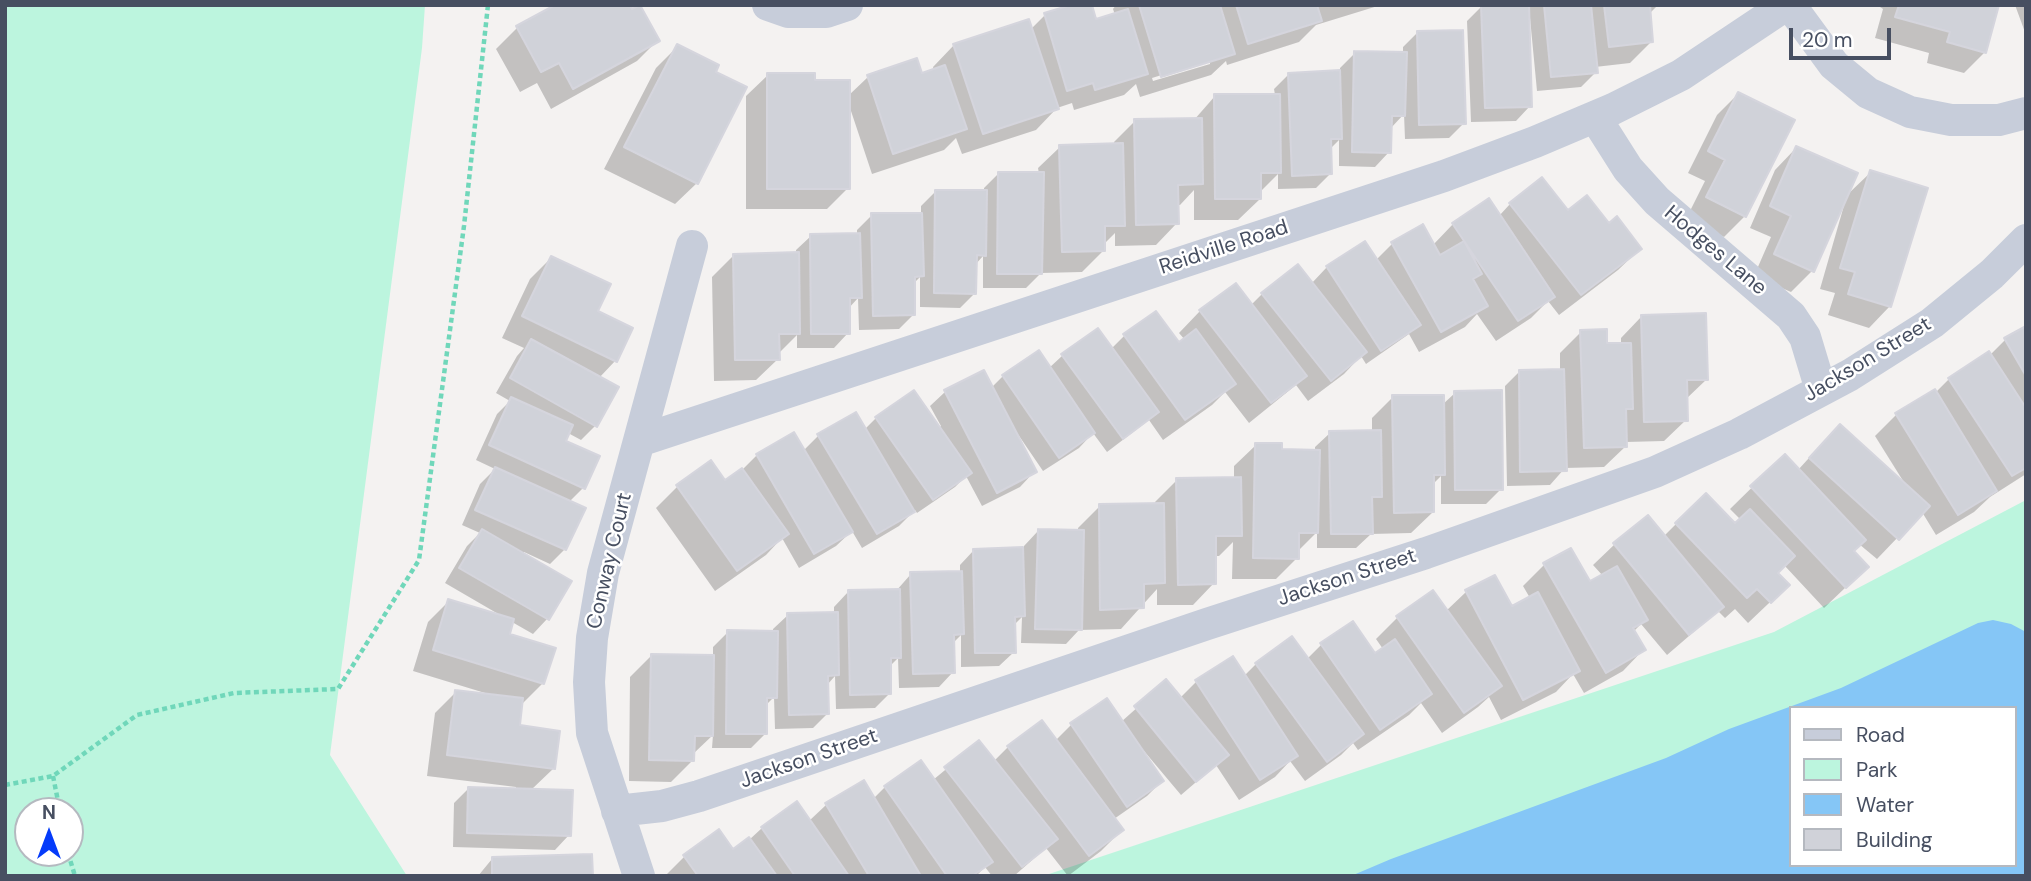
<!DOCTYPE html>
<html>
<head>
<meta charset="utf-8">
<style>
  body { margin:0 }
  #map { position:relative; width:2031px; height:881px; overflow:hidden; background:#f4f2f1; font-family:"DM Sans",sans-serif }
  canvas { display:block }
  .frame { position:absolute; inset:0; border:7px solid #474f61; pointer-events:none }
  .legend { position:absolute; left:1789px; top:706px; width:228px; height:161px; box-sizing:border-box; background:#fff; border:2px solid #b5b9c0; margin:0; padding:9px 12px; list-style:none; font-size:21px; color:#474f61 }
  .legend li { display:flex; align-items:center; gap:14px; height:35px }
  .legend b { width:35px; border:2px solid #b5b9c0 }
  .north { position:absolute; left:14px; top:797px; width:70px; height:70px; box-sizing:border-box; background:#fff; border:2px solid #b5b9c0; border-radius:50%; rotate:0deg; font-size:19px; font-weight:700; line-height:28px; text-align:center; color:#474f61 }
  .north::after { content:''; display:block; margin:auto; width:24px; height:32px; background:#053bfa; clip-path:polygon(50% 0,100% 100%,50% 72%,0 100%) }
  .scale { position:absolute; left:1789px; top:28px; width:102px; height:32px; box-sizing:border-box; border:4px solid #474f61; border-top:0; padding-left:9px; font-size:21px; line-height:24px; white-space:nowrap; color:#474f61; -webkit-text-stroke:5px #fff; paint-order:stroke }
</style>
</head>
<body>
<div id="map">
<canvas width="2031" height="881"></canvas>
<div class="frame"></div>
<ul class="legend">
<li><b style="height:9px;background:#c7cdda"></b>Road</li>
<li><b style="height:19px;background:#bcf5de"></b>Park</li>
<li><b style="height:19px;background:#85c6f6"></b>Water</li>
<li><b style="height:19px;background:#d0d2d9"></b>Building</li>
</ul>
<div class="north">N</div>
<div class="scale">20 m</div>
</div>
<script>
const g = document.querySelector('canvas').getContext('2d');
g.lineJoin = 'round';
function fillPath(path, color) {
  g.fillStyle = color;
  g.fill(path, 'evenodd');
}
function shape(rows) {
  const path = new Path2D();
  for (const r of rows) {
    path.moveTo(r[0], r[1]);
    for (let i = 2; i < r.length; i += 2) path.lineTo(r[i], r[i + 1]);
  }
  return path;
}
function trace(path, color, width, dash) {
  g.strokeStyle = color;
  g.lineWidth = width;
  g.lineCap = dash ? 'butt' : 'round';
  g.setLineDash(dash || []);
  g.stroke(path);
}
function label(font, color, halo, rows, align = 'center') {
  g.font = font + ' "DM Sans",sans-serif';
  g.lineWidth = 5;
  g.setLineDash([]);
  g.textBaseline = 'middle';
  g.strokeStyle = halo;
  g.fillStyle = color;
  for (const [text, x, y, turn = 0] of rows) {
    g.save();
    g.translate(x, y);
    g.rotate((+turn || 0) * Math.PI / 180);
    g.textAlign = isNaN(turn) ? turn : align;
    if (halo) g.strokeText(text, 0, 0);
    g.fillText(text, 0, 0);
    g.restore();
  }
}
fillPath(shape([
  [5,5,425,5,422,48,330,755,407,876,5,876],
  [28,811,70,811,70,853,28,853],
  [2026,500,2026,876,1043,876,1774,632],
  [1791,708,2015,708,2015,865,1791,865]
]), '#bcf5de');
fillPath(shape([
  [1993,620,2011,624,2026,632,2026,876,1351,876,1391,859,1666,758,1729,729,1841,688,1978,623],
  [1791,708,2015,708,2015,865,1791,865]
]), '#85c6f6');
fillPath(shape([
  [1077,5,1095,21,1115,15,1113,9,1116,5,1381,5,1316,25,1299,42,1227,65,1226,61,1211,75,1140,97,1136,84,1124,95,1074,110,1072,103,1057,108,1036,130,962,154,956,138,944,150,872,174,849,105,848,188,827,209,746,209,746,96,768,75,813,82,848,96,868,77,921,76,934,71,933,67,954,45,1031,29,1045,15],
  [1210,60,1210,64,1153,81,1152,78],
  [1658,5,1649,14,1651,42,1630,63,1595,67,1596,72,1581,87,1537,91,1530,18,1527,18,1530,106,1516,121,1471,122,1467,21,1482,6],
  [1877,5,1998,5,1985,52,1964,73,1927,63,1929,53,1875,38,1883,9],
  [2015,5,2026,5,2026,35],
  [517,28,658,40,637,61,551,109,537,83,520,92,496,49],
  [1417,33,1464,123,1449,138,1405,139,1404,114,1390,129,1389,152,1375,167,1339,166,1339,140,1329,150,1330,174,1316,188,1278,189,1278,174,1260,192,1260,199,1238,220,1194,220,1194,190,1180,205,1177,205,1177,223,1156,245,1115,246,1115,233,1103,245,1103,251,1082,272,1041,273,1026,288,983,288,983,256,975,265,975,293,960,308,920,307,920,277,913,284,914,314,899,329,859,330,858,298,848,309,848,333,834,348,797,348,797,335,778,354,778,359,756,380,714,381,712,277,734,255,796,254,796,250,811,236,857,234,857,230,872,215,921,215,921,206,936,191,984,192,984,188,999,173,1039,174,1038,168,1060,147,1114,145,1114,142,1135,121,1194,120,1215,96,1275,95,1274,89,1289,74,1340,72,1340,68,1355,53,1403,54,1403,47],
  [677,47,697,183,675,204,604,169,656,68],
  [1738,94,1745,216,1724,237,1686,219,1705,181,1688,173,1717,115],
  [1796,148,1812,271,1791,292,1754,276,1771,237,1750,228,1775,170],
  [1871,172,1890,306,1869,328,1828,315,1835,293,1820,289,1847,195],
  [1510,204,1567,213,1608,226,1640,249,1618,270,1559,315,1548,301,1531,318,1496,341,1477,314,1465,327,1419,352,1409,334,1366,364,1361,356,1344,374,1308,401,1296,385,1249,423,1225,392,1212,405,1163,440,1149,420,1107,452,1093,433,1079,448,1043,471,1015,430,1013,431,1034,472,1020,487,982,506,966,476,955,487,917,513,915,510,899,526,862,548,852,531,836,546,799,568,782,538,766,555,715,591,656,508,677,487,711,462,725,482,742,470,757,455,803,451,818,436,864,430,876,418,939,428,941,426,930,406,945,392,983,372,991,388,1003,376,1049,368,1062,356,1111,349,1124,336,1178,345,1185,340,1179,333,1200,311,1251,305,1262,294,1311,284,1327,267,1376,260,1392,244,1422,227,1433,245,1453,224,1499,216],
  [551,258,595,312,616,360,599,378,596,425,581,440,568,433,564,442,583,488,569,502,565,549,550,564,524,552,523,555,569,581,547,619,533,634,512,622,508,635,543,683,521,705,518,727,554,768,531,790,569,835,555,850,453,847,454,803,468,789,516,790,516,787,427,776,435,713,456,692,485,695,485,693,413,671,428,622,449,601,500,615,445,583,467,546,480,533,462,525,480,484,495,469,476,460,497,414,510,401,496,393,517,356,524,348,502,338,530,279],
  [1642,316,1707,379,1685,400,1686,420,1664,441,1626,442,1626,446,1604,467,1565,468,1550,485,1507,486,1505,386,1519,372,1560,371,1560,353,1581,332,1605,345,1621,345,1621,338],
  [2026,328,2026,474,1990,497,1974,512,1936,535,1922,512,1877,559,1859,544,1852,551,1867,567,1824,608,1784,565,1776,573,1788,585,1748,623,1735,609,1725,618,1718,611,1667,655,1641,624,1634,631,1644,649,1623,671,1584,693,1573,674,1556,692,1501,720,1489,697,1478,707,1442,733,1421,703,1409,715,1358,750,1353,743,1341,755,1305,781,1290,761,1275,777,1239,800,1216,765,1181,795,1144,751,1142,752,1162,781,1147,796,1114,819,1122,830,1101,851,1068,876,1046,848,1014,876,992,876,985,867,976,876,665,876,684,857,718,832,732,851,749,840,762,828,809,821,826,805,863,783,873,799,885,787,933,780,979,742,994,761,1008,747,1055,741,1071,725,1121,722,1166,682,1180,698,1196,682,1244,676,1256,664,1307,659,1321,645,1352,623,1374,655,1383,649,1376,639,1397,618,1433,592,1446,611,1466,592,1494,577,1511,608,1530,598,1523,586,1544,565,1589,584,1603,576,1593,565,1615,544,1664,536,1676,524,1735,526,1741,520,1730,509,1784,456,1798,470,1819,447,1905,484,1875,436,1897,414,1935,393,1949,379,1990,355,2005,340],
  [1455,393,1501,489,1486,504,1441,504,1441,476,1432,485,1433,512,1411,533,1371,534,1356,548,1317,548,1317,532,1297,552,1297,558,1276,579,1232,579,1233,542,1219,556,1214,556,1214,583,1193,605,1157,605,1157,589,1121,629,1079,630,1066,644,1021,643,1022,617,1014,625,1014,652,999,666,961,667,961,635,952,644,953,672,939,687,899,688,898,658,889,667,890,693,875,708,836,709,835,676,827,685,828,713,813,728,775,729,774,697,765,706,765,734,751,748,712,748,713,735,693,754,693,760,671,782,629,781,630,677,651,656,713,657,713,647,728,632,773,633,773,629,788,615,834,614,834,607,848,592,896,591,911,574,960,572,960,565,974,550,1024,549,1024,546,1038,531,1078,532,1078,528,1100,506,1155,505,1155,502,1177,480,1234,479,1234,466,1256,445,1281,451,1315,451,1315,447,1330,433,1372,432,1372,418,1393,397,1442,405],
  [492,859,591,876,478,876]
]), '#0003');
const building = shape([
  [555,5,630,5,632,9,640,5,660,41,573,89,559,63,541,72,516,26,555,5],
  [1071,5,1092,5,1096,19,1128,9,1148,74,1095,90,1093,83,1067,91,1044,13,1071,5],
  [1139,5,1220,5,1235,54,1161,77,1139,5],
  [1236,5,1317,5,1322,21,1248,44,1236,5],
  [1481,5,1529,5,1532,107,1485,108,1481,5],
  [1544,5,1591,5,1598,73,1551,77,1544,5],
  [1604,5,1650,5,1653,42,1609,47,1604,5],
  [1899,5,1999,5,1986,53,1947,42,1950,32,1895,17,1899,5],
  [1029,19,1059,109,983,134,953,44,1029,19],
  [1463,30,1466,124,1419,125,1417,31,1463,30],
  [677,44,719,65,716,72,747,87,698,184,624,147,677,44],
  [1354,51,1407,52,1405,116,1392,116,1391,153,1352,152,1354,51],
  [917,58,922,73,945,65,967,129,893,154,867,75,917,58],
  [1340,70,1342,139,1331,139,1332,174,1292,176,1288,73,1340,70],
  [767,73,815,73,815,80,850,80,850,189,767,189,767,73],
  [1738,92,1795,120,1746,217,1706,197,1725,160,1708,151,1738,92],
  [1214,94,1280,94,1281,173,1261,173,1261,199,1215,199,1214,94],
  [1202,118,1203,184,1178,185,1179,224,1136,225,1134,119,1202,118],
  [1123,143,1125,226,1105,226,1105,251,1062,252,1059,145,1123,143],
  [1796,146,1858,173,1814,272,1774,254,1791,216,1770,206,1796,146],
  [1870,170,1928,188,1891,307,1848,294,1855,272,1840,268,1870,170],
  [998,172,1044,172,1042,274,997,274,998,172],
  [1542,177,1568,210,1587,195,1609,223,1617,216,1642,249,1581,295,1509,203,1542,177],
  [935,190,987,190,986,256,977,255,976,294,934,293,935,190],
  [1489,198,1555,297,1518,321,1452,223,1489,198],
  [871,213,922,213,924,276,915,277,915,315,873,316,871,213],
  [1423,224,1440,255,1464,241,1482,274,1473,279,1488,306,1441,332,1391,242,1423,224],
  [860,233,862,298,850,298,850,334,811,334,810,234,860,233],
  [1365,241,1421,325,1381,351,1326,266,1365,241],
  [799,252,800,334,779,334,780,360,735,360,733,254,799,252],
  [551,256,611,284,598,311,633,328,617,362,522,316,551,256],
  [1298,264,1367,352,1331,381,1261,293,1298,264],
  [1236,283,1307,376,1271,403,1199,310,1236,283],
  [1156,311,1179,342,1196,329,1236,384,1185,420,1123,334,1156,311],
  [1706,313,1708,380,1687,380,1688,421,1644,422,1641,315,1706,313],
  [2026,326,2026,376,2004,338,2026,326],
  [1098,328,1159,412,1123,439,1061,354,1098,328],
  [1607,329,1607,343,1631,343,1633,409,1626,409,1627,447,1584,448,1580,330,1607,329],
  [531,339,619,387,597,427,510,378,531,339],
  [1039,350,1095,433,1059,458,1002,375,1039,350],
  [1989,351,2026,408,2026,468,2012,476,1948,378,1989,351],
  [1564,369,1567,471,1520,472,1519,370,1564,369],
  [984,370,1037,472,997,493,944,390,984,370],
  [1935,389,1997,491,1958,515,1895,413,1935,389],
  [914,390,972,473,933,500,875,417,914,390],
  [1502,390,1503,490,1455,490,1454,391,1502,390],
  [1392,395,1444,395,1445,475,1434,475,1434,512,1394,513,1392,395],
  [511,397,573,425,566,441,600,456,585,489,489,445,511,397],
  [856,412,915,512,877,534,817,434,856,412],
  [1840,424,1930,506,1899,540,1809,458,1840,424],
  [1381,430,1382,497,1372,497,1373,534,1331,534,1329,431,1381,430],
  [794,432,853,532,814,554,756,454,794,432],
  [1255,443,1282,443,1282,449,1320,450,1318,533,1299,533,1299,559,1253,558,1255,443],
  [1785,454,1866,540,1854,551,1869,567,1846,588,1750,486,1785,454],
  [711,460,725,480,742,468,789,534,737,571,676,485,711,460],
  [495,467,586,508,566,550,475,510,495,467],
  [1241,477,1242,536,1216,536,1216,584,1178,585,1176,478,1241,477],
  [1706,493,1735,523,1750,509,1795,556,1778,573,1790,585,1771,603,1757,589,1747,598,1675,523,1706,493],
  [1164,503,1165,583,1144,584,1144,608,1100,610,1099,504,1164,503],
  [1648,515,1724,607,1689,635,1613,543,1648,515],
  [482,529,572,581,549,620,459,568,482,529],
  [1038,529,1084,530,1082,630,1035,629,1038,529],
  [1023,547,1025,616,1015,617,1016,653,975,653,973,549,1023,547],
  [1571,548,1590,581,1617,566,1648,620,1633,628,1646,650,1606,673,1543,563,1571,548],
  [962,571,964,634,954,635,955,673,913,674,910,572,962,571],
  [1495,575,1512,606,1538,592,1580,671,1523,700,1465,590,1495,575],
  [900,589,901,658,891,658,891,694,850,695,848,590,900,589],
  [1433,590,1502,686,1464,713,1396,616,1433,590],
  [448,599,514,619,510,634,556,648,544,684,433,650,448,599],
  [838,612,839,675,828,676,829,714,789,715,787,613,838,612],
  [1353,621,1375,653,1395,639,1432,694,1380,730,1320,643,1353,621],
  [727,630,778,631,777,698,767,698,767,734,726,734,727,630],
  [1292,636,1364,734,1327,762,1255,663,1292,636],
  [651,654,714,655,713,736,695,736,694,761,649,760,651,654],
  [1233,656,1298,756,1260,780,1195,680,1233,656],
  [1166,679,1229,755,1196,782,1134,706,1166,679],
  [455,690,523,698,520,725,560,731,555,769,447,755,455,690],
  [1107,698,1164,781,1127,807,1070,723,1107,698],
  [1042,720,1124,830,1089,856,1007,746,1042,720],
  [979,740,1058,839,1022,867,944,767,979,740],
  [921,760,993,862,972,876,947,876,884,786,921,760],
  [864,780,921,876,869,876,825,803,864,780],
  [468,787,573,790,571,836,467,833,468,787],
  [797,801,849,876,795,876,761,827,797,801],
  [719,829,733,849,749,837,777,876,698,876,683,855,719,829],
  [592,854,593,876,492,876,492,857,592,854]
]);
fillPath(building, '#d0d2d9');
trace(building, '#d5d5dd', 2);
trace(shape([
  [53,776,60,811],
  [5,785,53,776,137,715,234,693,338,689,419,560,464,226,488,5],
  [68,853,75,876]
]), '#70d7ba', 4.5, [5, 3.5]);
trace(shape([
  [768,5,788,12,826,12,847,5],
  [1790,5,1834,65,1868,93,1910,112,1951,120,1999,120,2026,113],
  [1595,117,1628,169,1657,201,1791,316,1805,337,1821,390],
  [639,441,1444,176,1535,142,1613,109,1681,75,1786,5],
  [617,811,662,806,699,796,1207,624,1426,553,1655,472,1739,434,1850,375,1932,323,1992,274,2026,240],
  [639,876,592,733,589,682,592,638,603,573,692,246]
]), '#c7cdda', 32);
label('21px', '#474f61', '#fff', [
  ["Reidville Road",1224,248,-18],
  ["Hodges Lane",1715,251,40],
  ["Jackson Street",1868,360,-31],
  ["Conway Court",610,561,-77],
  ["Jackson Street",1347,578,-18],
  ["Jackson Street",809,759,-19]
]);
</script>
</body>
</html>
